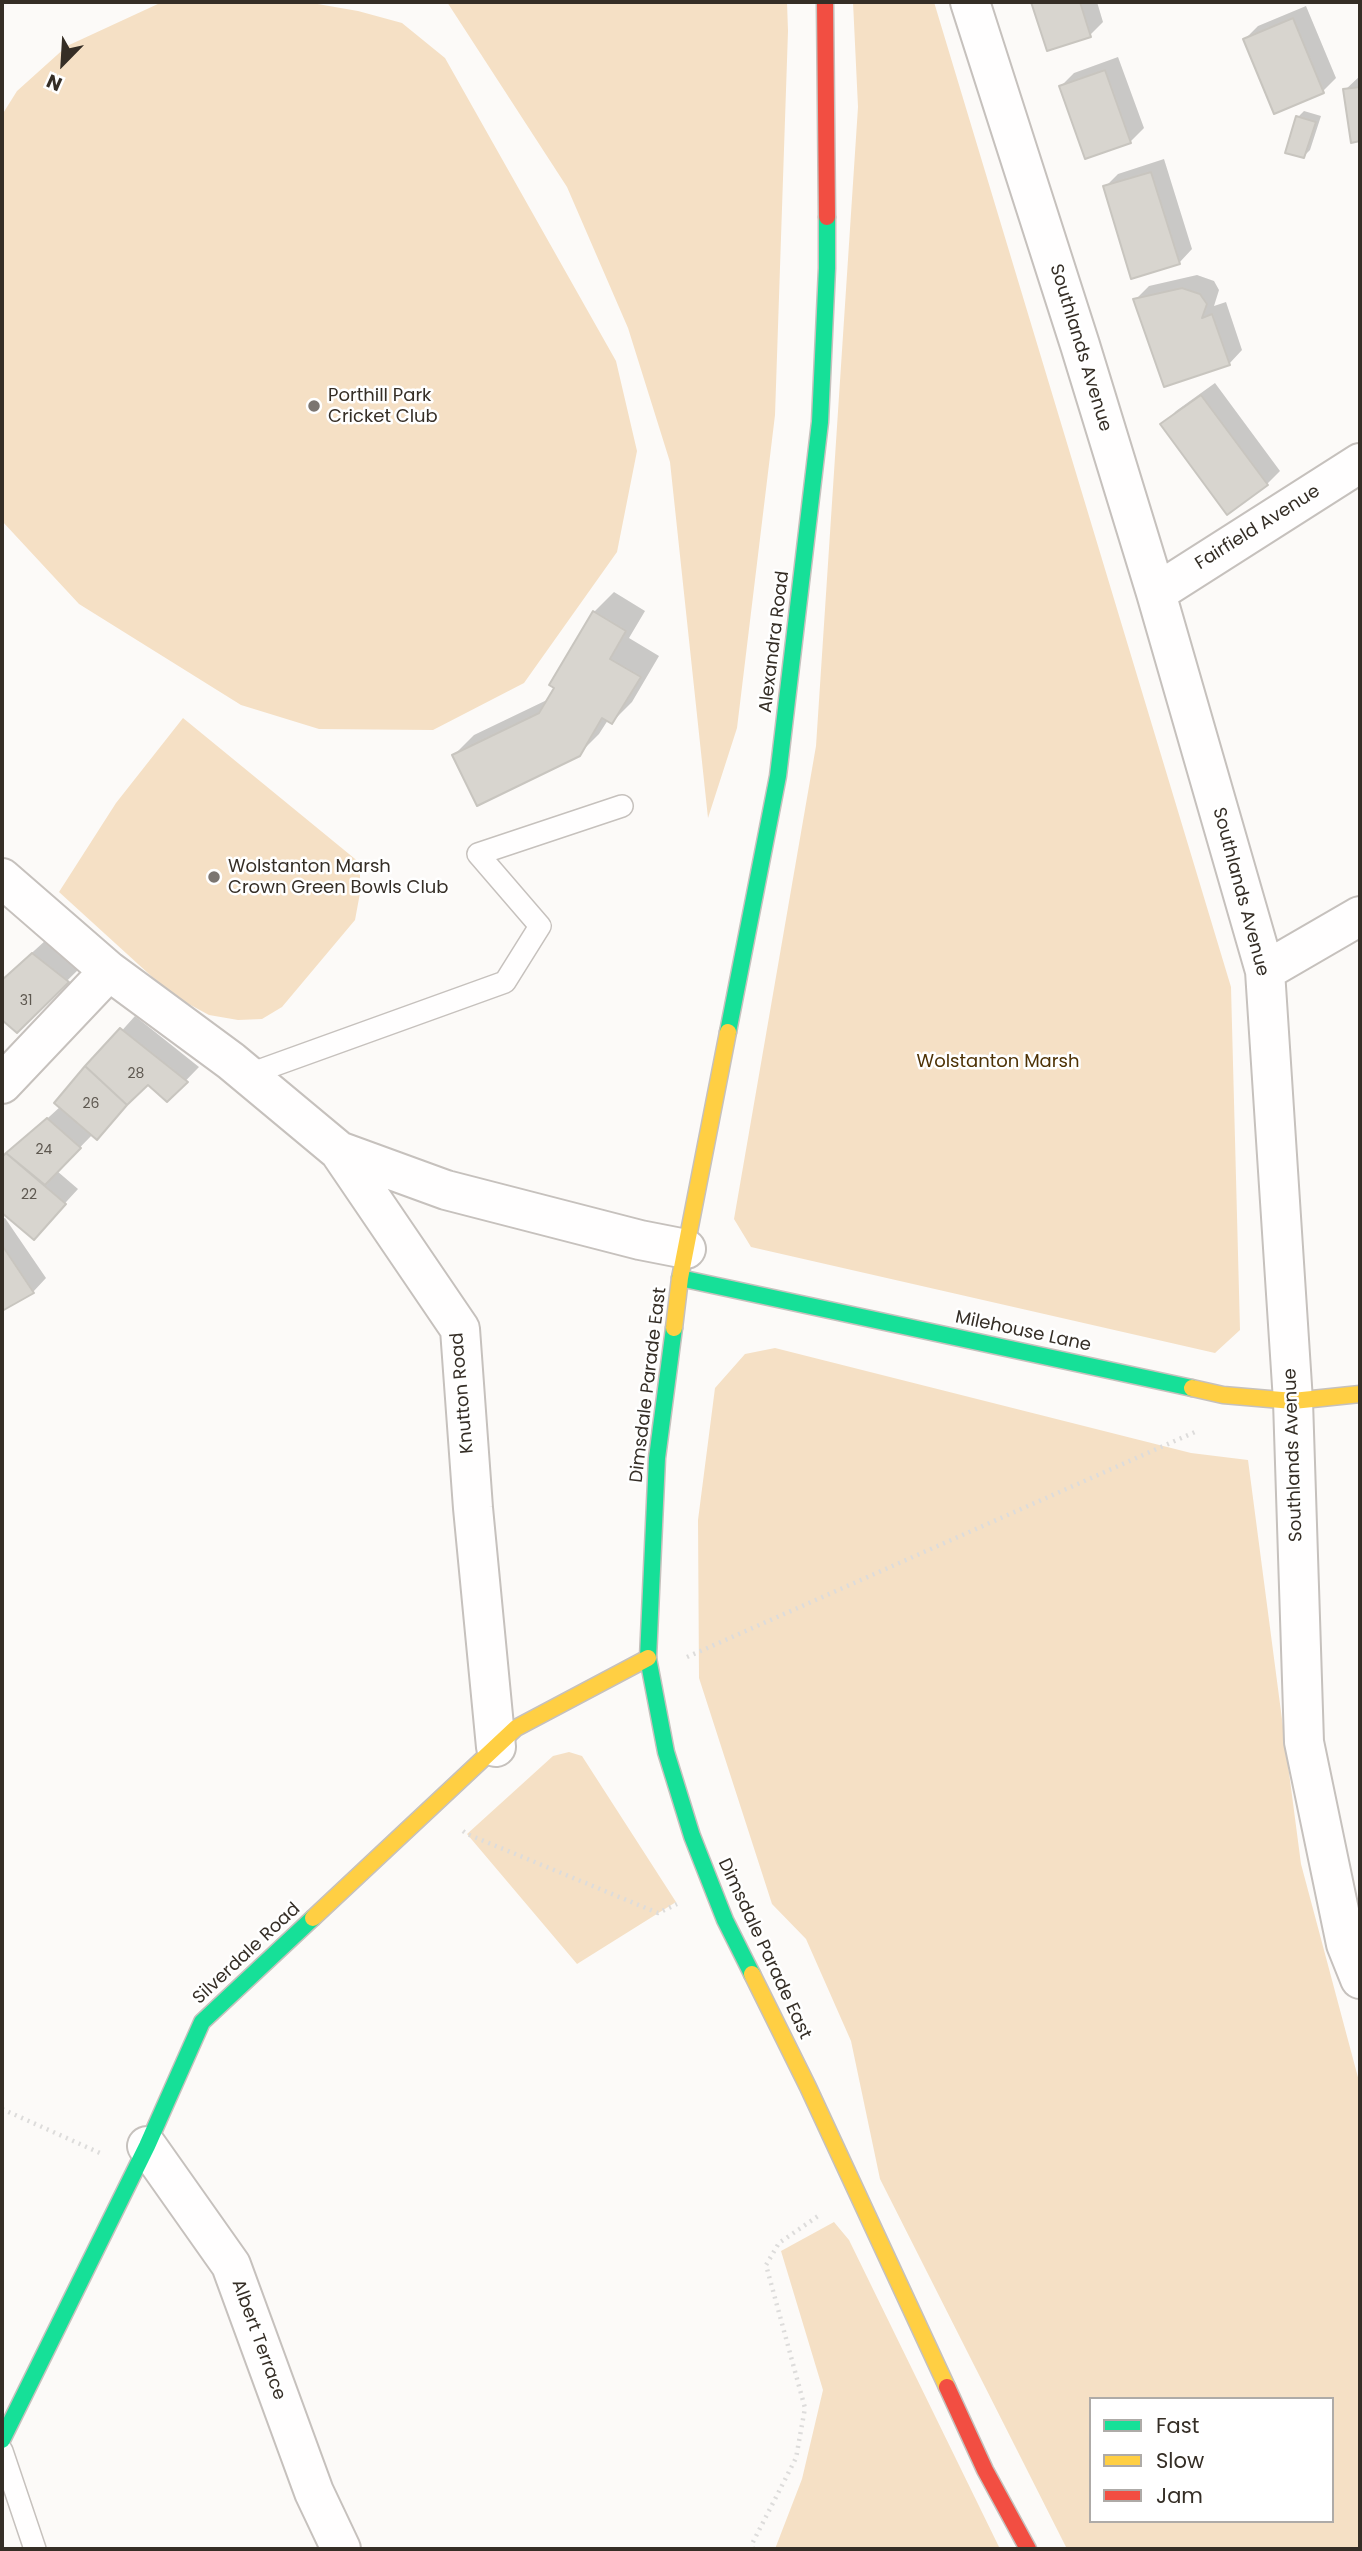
<!DOCTYPE html>
<html>
<head>
<meta charset="utf-8">
<style>
  body { margin:0 }
  #map { position:relative; width:1362px; height:2551px; overflow:hidden; background:#fcfaf8; font-family:Poppins,sans-serif }
  canvas { display:block }
  .frame { position:absolute; inset:0; border:4px solid #352e26; pointer-events:none }
  .legend { position:absolute; left:1089px; top:2397px; width:245px; height:126px; box-sizing:border-box; background:#fff; border:2px solid #aeaba8; margin:0; padding:9px 12px; list-style:none; font-size:21px; color:#352e26 }
  .legend li { display:flex; align-items:center; gap:14px; height:35px }
  .legend b { width:35px; border:2px solid #aeaba8 }
  .north { position:absolute; left:28px; top:28px; width:70px; height:70px; -webkit-text-stroke:5px #fff; paint-order:stroke; rotate:204deg; font-size:19px; font-weight:700; line-height:28px; text-align:center; color:#352e26 }
  .north::after { content:''; display:block; margin:auto; width:24px; height:32px; background:#352e26; clip-path:polygon(50% 0,100% 100%,50% 72%,0 100%) }
</style>
</head>
<body>
<div id="map">
<canvas width="1362" height="2551"></canvas>
<div class="frame"></div>
<ul class="legend">
<li><b style="height:9px;background:#16e098"></b>Fast</li>
<li><b style="height:9px;background:#ffcf43"></b>Slow</li>
<li><b style="height:9px;background:#f24e42"></b>Jam</li>
</ul>
<div class="north">N</div>
</div>
<script>
const g = document.querySelector('canvas').getContext('2d');
g.lineJoin = 'round';
function fillPath(path, color) {
  g.fillStyle = color;
  g.fill(path, 'evenodd');
}
function shape(rows) {
  const path = new Path2D();
  for (const r of rows) {
    path.moveTo(r[0], r[1]);
    for (let i = 2; i < r.length; i += 2) path.lineTo(r[i], r[i + 1]);
  }
  return path;
}
function trace(path, color, width, dash) {
  g.strokeStyle = color;
  g.lineWidth = width;
  g.lineCap = dash ? 'butt' : 'round';
  g.setLineDash(dash || []);
  g.stroke(path);
}
function label(font, color, halo, rows, align = 'center') {
  g.font = font + ' Poppins,sans-serif';
  g.lineWidth = 5;
  g.setLineDash([]);
  g.textBaseline = 'middle';
  g.strokeStyle = halo;
  g.fillStyle = color;
  for (const [text, x, y, turn = 0] of rows) {
    g.save();
    g.translate(x, y);
    g.rotate((+turn || 0) * Math.PI / 180);
    g.textAlign = isNaN(turn) ? turn : align;
    if (halo) g.strokeText(text, 0, 0);
    g.fillText(text, 0, 0);
    g.restore();
  }
}
fillPath(shape([
  [178,2,306,2,358,11,402,23,445,58,616,361,637,451,617,552,524,683,433,730,319,729,241,705,79,604,2,521,2,115,17,91,67,46,160,3],
  [447,2,787,2,788,31,775,415,737,728,708,818,670,462,628,328,567,187],
  [853,2,934,2,1231,987,1240,1330,1215,1353,751,1247,734,1219,816,746,858,107],
  [183,718,360,863,360,893,355,920,282,1007,262,1019,238,1020,209,1015,172,995,59,892,116,803],
  [775,1348,1191,1453,1248,1460,1301,1864,1360,2085,1360,2549,1067,2549,880,2179,851,2041,806,1939,772,1904,699,1678,698,1520,715,1388,745,1354],
  [1091,2399,1332,2399,1332,2521,1091,2521],
  [569,1752,582,1756,676,1902,577,1964,467,1834,553,1756],
  [834,2222,849,2240,1000,2549,775,2549,802,2479,823,2390,781,2251]
]), '#f5e0c5');
fillPath(shape([
  [1033,2,1097,2,1103,22,1090,35,1048,48],
  [1306,6,1336,78,1323,91,1245,39,1258,26],
  [1118,57,1144,128,1130,142,1061,86,1074,73],
  [1360,76,1360,140,1352,141,1345,90],
  [1304,111,1321,116,1310,150,1304,156,1298,117],
  [1164,159,1192,249,1179,263,1105,187,1118,174],
  [1197,275,1214,281,1219,290,1214,306,1226,302,1242,350,1229,364,1135,300,1149,286],
  [1215,383,1280,471,1267,484,1163,425,1176,411],
  [614,592,645,611,629,638,659,656,632,702,612,722,608,720,599,734,578,755,454,755,474,735,549,699,594,612],
  [46,940,81,967,16,1031,2,1018,2,980],
  [135,1016,199,1067,167,1100,148,1083,110,1124,93,1134,57,1171,78,1189,34,1237,2,1211,2,1160,61,1106,57,1103],
  [5,1218,46,1278,33,1292,2,1309,2,1219]
]), '#0003');
const building = shape([
  [1031,2,1080,2,1091,37,1047,51,1031,2],
  [1293,18,1324,93,1274,114,1243,39,1293,18],
  [1105,70,1131,143,1085,159,1059,86,1105,70],
  [1360,87,1360,141,1351,143,1343,89,1360,87],
  [1296,116,1316,122,1304,158,1285,153,1296,116],
  [1151,172,1180,264,1131,279,1103,186,1151,172],
  [1182,288,1200,294,1207,304,1202,318,1212,314,1230,365,1164,387,1133,299,1182,288],
  [1201,395,1268,485,1227,515,1160,424,1201,395],
  [593,611,626,631,610,659,641,677,612,724,602,718,580,756,477,806,452,755,539,713,554,688,549,685,593,611],
  [32,953,69,982,17,1033,2,1020,2,980,32,953],
  [120,1028,188,1082,167,1102,148,1085,127,1105,85,1066,120,1028],
  [85,1066,127,1105,97,1140,54,1103,85,1066],
  [47,1118,81,1148,45,1185,6,1153,47,1118],
  [6,1153,66,1204,34,1240,2,1213,2,1157,6,1153],
  [2,1245,34,1293,2,1311,2,1245]
]);
fillPath(building, '#d8d5cf');
trace(building, '#c8c5bf', 2);
const lane = shape([
  [247,1075,505,982,540,926,478,854,622,806],
  [2,2451,35,2549]
]);
const street = shape([
  [970,2,1080,345,1156,593,1265,971,1293,1401,1304,1742,1346,1944,1360,1979],
  [1156,593,1360,463],
  [2,878,109,971,231,1061,339,1151,460,1329,473,1508,496,1747],
  [1265,971,1360,916],
  [2,1084,109,971],
  [339,1151,446,1190,640,1240,686,1249],
  [147,2146,231,2265,314,2492,341,2549]
]);
const fast = shape([
  [728,1032,778,776,820,422,827,268,827,217],
  [680,1278,1192,1388],
  [674,1328,657,1458,648,1658,666,1752,692,1836,725,1920,752,1974],
  [2,2440,147,2146,202,2022,313,1918]
]);
const slow = shape([
  [674,1328,680,1278,728,1032],
  [1192,1388,1223,1395,1293,1401,1360,1394],
  [313,1918,516,1728,648,1658],
  [752,1974,808,2087,947,2387]
]);
const jam = shape([
  [825,2,827,217],
  [947,2387,985,2470,1028,2549]
]);
trace(lane, '#c6c1bd', 24);
trace(street, '#c6c1bd', 42);
trace(fast, '#c6c1bd', 19);
trace(slow, '#c6c1bd', 19);
trace(jam, '#c6c1bd', 19);
trace(shape([
  [687,1657,1195,1432],
  [463,1831,467,1834,658,1913,677,1904],
  [2,2109,100,2153],
  [753,2549,752,2544,796,2458,805,2408,766,2265,779,2243,821,2214]
]), '#dddcdb', 4.5, [2, 5]);
trace(lane, '#fffefe', 21);
trace(street, '#fffefe', 38);
trace(fast, '#16e098', 16);
trace(slow, '#ffcf43', 16);
trace(jam, '#f24e42', 16);
for (const [x, y, r, color] of [
  [314,406,7,"#7b7570"],
  [214,877,7,"#7b7570"]
]) {
  const dot = new Path2D();
  dot.arc(x, y, r, 0, 2 * Math.PI);
  g.fillStyle = color;
  g.fill(dot);
  trace(dot, '#fff', 2.5);
}
label('14px', '#5e5850', null, [
  ["31",26,1001],
  ["28",136,1074],
  ["26",91,1104],
  ["24",44,1150],
  ["22",29,1195]
]);
label('18px', '#352e26', '#fff', [
  ["Southlands Avenue",1080,348,73],
  ["Fairfield Avenue",1258,528,-32],
  ["Alexandra Road",775,642,-83],
  ["Southlands Avenue",1240,892,75],
  ["Milehouse Lane",1023,1332,12],
  ["Dimsdale Parade East",649,1385,-83],
  ["Knutton Road",463,1393,-95],
  ["Southlands Avenue",1294,1455,-92],
  ["Dimsdale Parade East",764,1949,65],
  ["Silverdale Road",247,1954,-43],
  ["Albert Terrace",258,2340,70]
]);
label('18px', '#352e26', '#fff', [
  ["Porthill Park",328,396],
  ["Cricket Club",328,417],
  ["Wolstanton Marsh",228,867],
  ["Crown Green Bowls Club",228,888]
], 'left');
label('18px', '#4e3205', '#fff', [
  ["Wolstanton Marsh",998,1062]
]);
</script>
</body>
</html>
